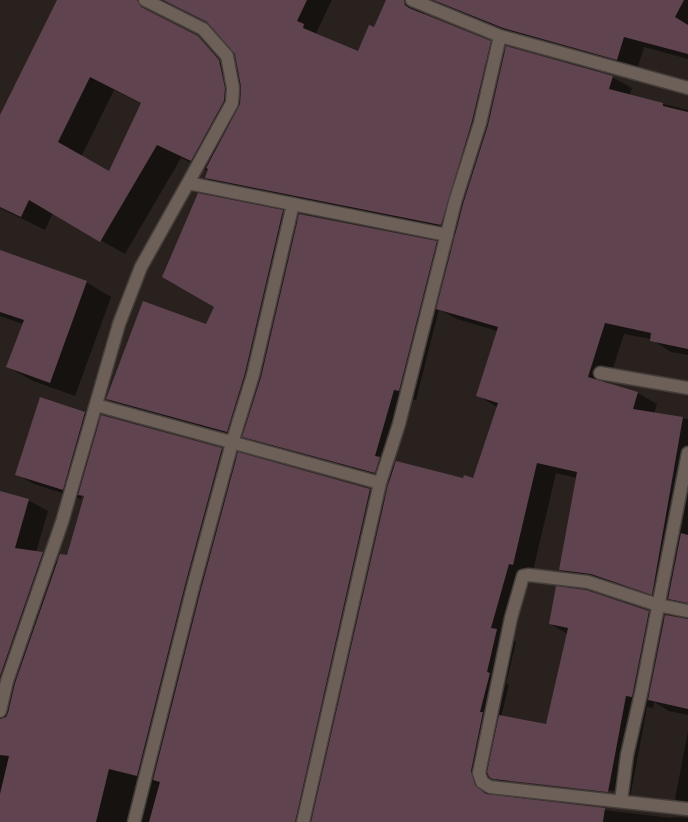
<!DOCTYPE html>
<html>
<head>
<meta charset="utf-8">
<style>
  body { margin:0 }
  canvas { display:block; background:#28211e }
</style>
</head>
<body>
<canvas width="688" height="822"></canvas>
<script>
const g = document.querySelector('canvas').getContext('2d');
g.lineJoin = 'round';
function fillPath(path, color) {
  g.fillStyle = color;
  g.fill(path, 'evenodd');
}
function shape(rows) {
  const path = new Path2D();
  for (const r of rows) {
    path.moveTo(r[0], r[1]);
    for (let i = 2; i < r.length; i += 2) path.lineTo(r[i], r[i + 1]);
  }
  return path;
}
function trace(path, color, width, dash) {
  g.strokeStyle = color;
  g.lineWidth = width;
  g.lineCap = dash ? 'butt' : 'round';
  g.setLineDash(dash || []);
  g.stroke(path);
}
fillPath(shape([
  [58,0,103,0,197,37,223,65,225,64,204,41,222,51,239,70,236,54,210,24,169,3,162,3,157,0,332,0,316,33,358,53,375,29,387,0,688,0,688,59,644,47,637,70,423,9,424,15,490,42,506,51,612,77,632,88,629,96,688,110,688,355,671,352,651,339,624,334,608,384,638,393,657,404,654,414,688,419,688,609,672,600,671,605,579,581,560,570,577,478,556,473,532,575,528,574,510,638,516,642,506,684,509,685,501,717,547,725,568,634,550,624,648,612,665,621,688,620,688,715,669,711,654,702,653,708,647,707,629,803,515,791,491,777,490,784,494,797,671,818,672,817,688,818,688,822,0,822,0,492,28,500,48,511,36,552,43,553,58,562,68,556,85,497,82,495,81,499,34,484,16,474,40,399,85,413,101,422,102,416,222,449,238,458,239,454,370,490,386,499,390,482,261,446,251,440,250,445,130,412,107,399,207,325,216,307,199,195,283,212,299,221,436,242,452,252,456,235,225,189,206,178,209,171,181,158,125,254,53,213,45,230,0,208,0,118],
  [114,90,142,104,109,173,81,157],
  [439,309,457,319,497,331,477,395,497,407,474,479,464,479,393,466,411,399,416,400],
  [509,780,615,791,614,794,509,782],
  [0,259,86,282,111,297,75,396,33,381,8,367,23,324,0,316],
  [688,731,688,806,675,799]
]), '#0007');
fillPath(shape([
  [57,0,137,0,141,7,198,36,219,60,225,88,224,101,191,161,157,145,100,242,29,200,21,217,0,207,0,115],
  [90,77,141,103,109,171,58,142],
  [163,0,307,0,297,21,304,24,303,28,358,51,369,25,374,27,386,0,404,0,405,5,409,8,491,41,472,121,441,225,205,178,208,169,206,168,240,104,241,87,235,54,207,22],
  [433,0,684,0,675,17,688,25,688,54,624,37,617,60,503,28],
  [506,46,613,76,609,89,663,103,663,106,688,112,688,349,650,341,651,333,605,323,588,377,638,392,633,409,683,417,652,595,591,574,559,570,577,472,537,463,513,565,509,564,491,628,497,629,487,672,490,673,480,712,483,712,471,771,475,785,486,794,605,808,603,822,311,822,388,485,396,461,463,478,464,475,473,478,498,403,476,396,498,327,436,309,463,204,488,125],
  [198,193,283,210,245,373,227,432,106,399,143,301,206,324,214,307,162,277],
  [299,214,437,241,399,391,394,390,375,456,380,457,375,473,242,437,261,377],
  [0,250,87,281,50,383,6,367,24,320,0,312],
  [40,397,85,412,63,490,15,475],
  [101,415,222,448,185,585,137,776,109,769,96,822,0,822,0,794,9,756,0,755,0,719,6,717,8,713,15,683,60,554,67,555,84,496,78,495],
  [238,452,370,489,295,822,149,822,160,782,153,780,201,589],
  [0,491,29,499,15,548,43,552,0,676],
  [681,533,688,535,688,603,668,599],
  [556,586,586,590,649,611,632,697,626,696,608,792,493,779,489,777,487,772,499,715,546,724,568,628,549,624],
  [665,615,688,619,688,709,648,700]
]), '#5f434f');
const minor = shape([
  [412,0,500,36,688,88],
  [188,183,447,235],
  [600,373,688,388],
  [96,405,380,483],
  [688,611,658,605,588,582,529,575,523,576,511,618,479,773,482,782,490,787,688,809],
  [0,711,7,681,62,522,119,324,141,267,188,183,232,103,233,88,227,56,203,29,145,0],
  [621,801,627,755,642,689,688,453],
  [134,822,193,587,232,443,253,375,293,204],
  [303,822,380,483,399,424,455,202,480,123,500,36]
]);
trace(minor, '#453e3b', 15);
trace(minor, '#6c6059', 12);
</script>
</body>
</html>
